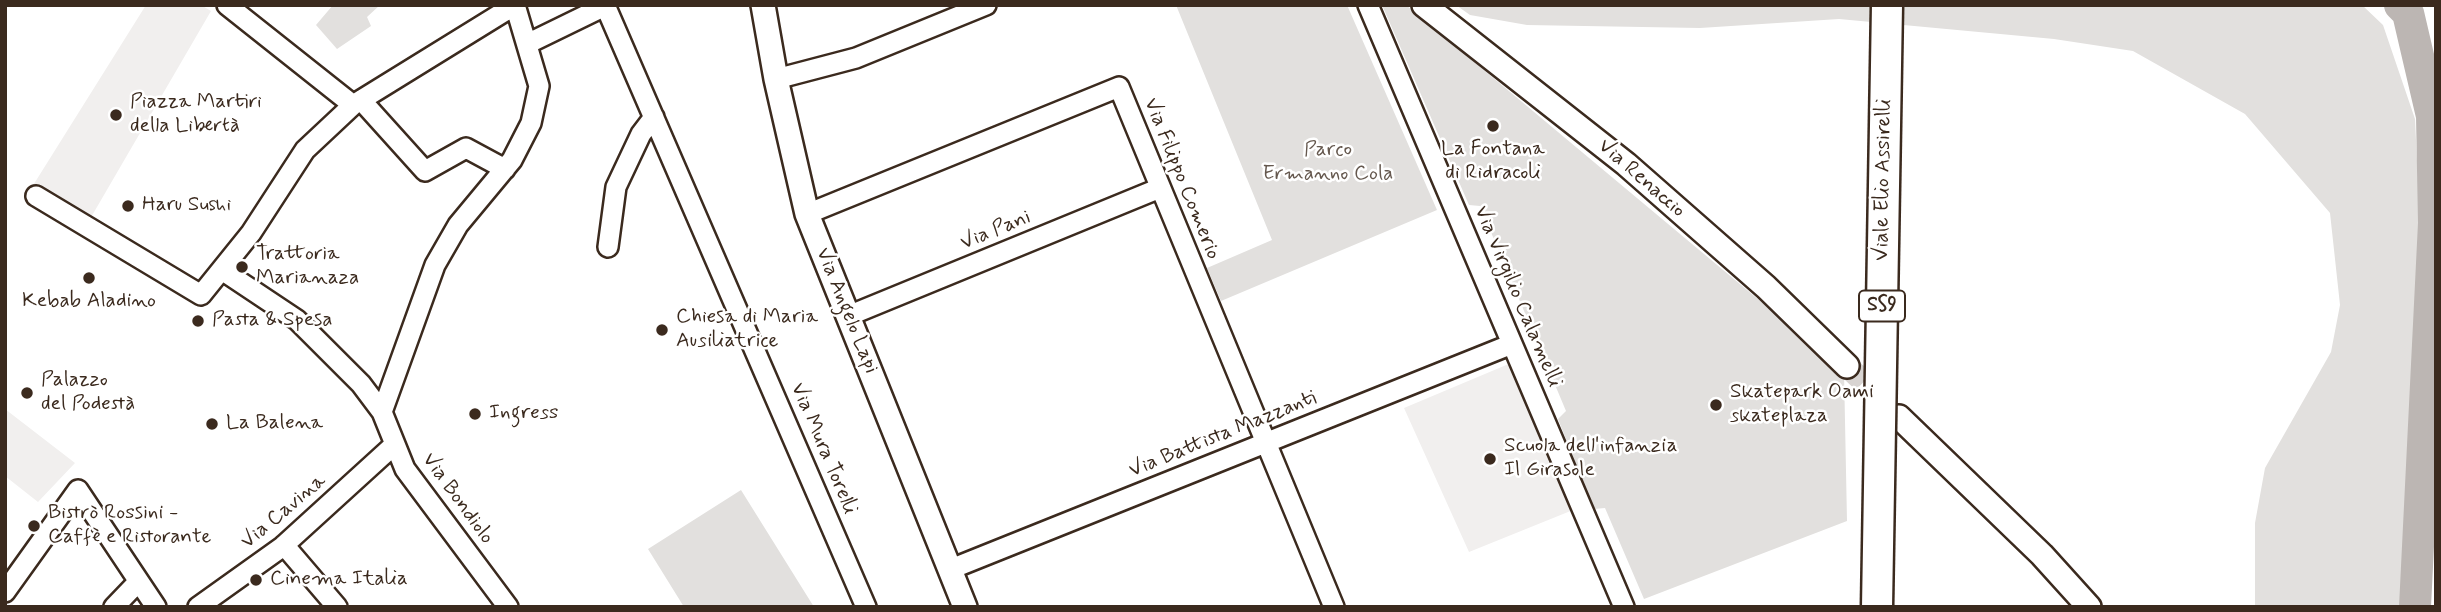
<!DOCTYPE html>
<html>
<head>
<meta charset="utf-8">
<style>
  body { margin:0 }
  #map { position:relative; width:2441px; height:612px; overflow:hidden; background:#fff; font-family:Mynerve,sans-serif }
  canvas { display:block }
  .frame { position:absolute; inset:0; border:7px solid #3b2a1e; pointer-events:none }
</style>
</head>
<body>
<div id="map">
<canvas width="2441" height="612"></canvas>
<div class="frame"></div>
</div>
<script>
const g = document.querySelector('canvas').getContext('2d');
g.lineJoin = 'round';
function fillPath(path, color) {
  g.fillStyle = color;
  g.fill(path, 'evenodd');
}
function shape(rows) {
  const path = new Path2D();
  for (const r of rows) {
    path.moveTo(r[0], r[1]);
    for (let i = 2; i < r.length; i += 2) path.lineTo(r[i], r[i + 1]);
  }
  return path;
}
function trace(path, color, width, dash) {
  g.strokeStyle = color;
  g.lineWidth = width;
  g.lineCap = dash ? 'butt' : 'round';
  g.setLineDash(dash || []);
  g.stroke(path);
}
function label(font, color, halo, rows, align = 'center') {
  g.font = font + ' Mynerve,sans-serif';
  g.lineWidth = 5;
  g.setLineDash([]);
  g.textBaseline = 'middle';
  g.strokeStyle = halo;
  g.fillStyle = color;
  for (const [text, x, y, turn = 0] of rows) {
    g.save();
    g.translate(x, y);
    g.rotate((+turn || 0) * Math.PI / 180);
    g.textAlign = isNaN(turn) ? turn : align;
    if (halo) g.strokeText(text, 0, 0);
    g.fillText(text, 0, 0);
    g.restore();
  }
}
fillPath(shape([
  [146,5,201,5,211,11,90,219,32,187],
  [1511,363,1573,510,1469,552,1404,408],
  [5,409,75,463,38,502,5,476]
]), '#f1efee');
fillPath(shape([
  [333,5,380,5,367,17,371,26,337,49,316,25],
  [1176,5,1347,5,1437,210,1221,301,1207,268,1272,240],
  [1382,5,1406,5,1844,371,1847,521,1644,599,1605,508,1594,509,1558,419,1566,411,1480,206,1469,205],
  [1456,5,2362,5,2383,25,2415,119,2420,224,2401,607,2255,607,2255,523,2265,468,2331,352,2340,305,2330,213,2245,114,2133,51,2054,39,1839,19,1700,28,1527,25,1470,15],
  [741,490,814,607,684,607,648,549]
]), '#e2e0de');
trace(shape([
  [2400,5,2408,13,2432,116,2434,223,2415,607]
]), '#bcb6b3', 32);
trace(shape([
  [1847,366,1888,405]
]), '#d8d4d2', 23, [23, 11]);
const minor = shape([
  [227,5,353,105],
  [605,5,866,607],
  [1368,5,1624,607],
  [527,44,605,6],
  [776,79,856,58,986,5],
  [361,100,425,171,466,148,505,169],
  [36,196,201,295,251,233,305,150,353,105,515,5],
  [807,214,1119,87,1334,607],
  [608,247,616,187,641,134,654,117],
  [222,270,297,320,361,384,382,412,405,469,508,607],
  [848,316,1160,188],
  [382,412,435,265,458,225,512,160,531,123,539,86,515,5],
  [284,545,337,607],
  [951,569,1512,344],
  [5,592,78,490,156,607],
  [114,607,138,582],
  [198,607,282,547,394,445]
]);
const tertiary = shape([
  [763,5,776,79,807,214,965,607],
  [1424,5,1626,164,1766,287,1847,366],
  [1899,417,2042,555,2089,607]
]);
trace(minor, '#3b2a1e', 24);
trace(tertiary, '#3b2a1e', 28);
trace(minor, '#fff', 19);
trace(tertiary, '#fff', 23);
const primaryBridge = shape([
  [1877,607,1887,5]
]);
trace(primaryBridge, '#3b2a1e', 35, []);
trace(primaryBridge, '#fff', 30);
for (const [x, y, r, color] of [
  [116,115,7,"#3b2a1e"],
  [1493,126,7,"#3b2a1e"],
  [128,206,7,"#3b2a1e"],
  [242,267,7,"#3b2a1e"],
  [89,278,7,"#3b2a1e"],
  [198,321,7,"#3b2a1e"],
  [662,330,7,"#3b2a1e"],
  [27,393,7,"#3b2a1e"],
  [1716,405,7,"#3b2a1e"],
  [475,414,7,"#3b2a1e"],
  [212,424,7,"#3b2a1e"],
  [1490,459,7,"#3b2a1e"],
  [34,526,7,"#3b2a1e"],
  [256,580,7,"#3b2a1e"]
]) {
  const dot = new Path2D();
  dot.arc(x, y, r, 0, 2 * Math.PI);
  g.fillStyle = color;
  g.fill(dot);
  trace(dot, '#fff', 2.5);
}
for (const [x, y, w] of [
  [1882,306,46]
]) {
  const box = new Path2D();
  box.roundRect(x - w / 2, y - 15.5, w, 31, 5);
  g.fillStyle = '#fff';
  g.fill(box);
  trace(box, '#3b2a1e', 2);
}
label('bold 19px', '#3b2a1e', null, [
  ["SS9",1882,306]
]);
label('21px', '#3b2a1e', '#fff', [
  ["Piazza Martiri",130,103],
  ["della Libertà",130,127],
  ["La Fontana",1493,150,"center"],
  ["di Ridracoli",1493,174,"center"],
  ["Haru Sushi",142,206],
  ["Trattoria",256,255],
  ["Marianaza",256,279],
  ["Kebab Aladino",89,302,"center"],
  ["Chiesa di Maria",676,318],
  ["Ausiliatrice",676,342],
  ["Pasta & Spesa",212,321],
  ["Palazzo",41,381],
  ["del Podestà",41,405],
  ["Skatepark Oami",1730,393],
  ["skateplaza",1730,417],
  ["Ingress",489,414],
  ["La Balena",226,424],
  ["Scuola dell'infanzia",1504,447],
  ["Il Girasole",1504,471],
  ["Bistrò Rossini -",48,514],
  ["Caffè e Ristorante",48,538],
  ["Cinema Italia",270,580]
], 'left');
label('21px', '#65584e', '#fff', [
  ["Parco",1328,151],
  ["Ermanno Cola",1328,175]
]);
label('21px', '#3b2a1e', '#fff', [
  ["Via Filippo Comerio",1181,179,68],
  ["Via Renaccio",1641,179,41],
  ["Viale Elio Assirelli",1884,180,-89],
  ["Via Pani",996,231,-22],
  ["Via Virgilio Calamelli",1517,297,67],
  ["Via Angelo Lapi",846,311,68],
  ["Via Battista Mazzanti",1223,435,-22],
  ["Via Mura Torelli",823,449,67],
  ["Via Bondiolo",457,499,54],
  ["Via Cavina",284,512,-40]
]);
</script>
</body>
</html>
